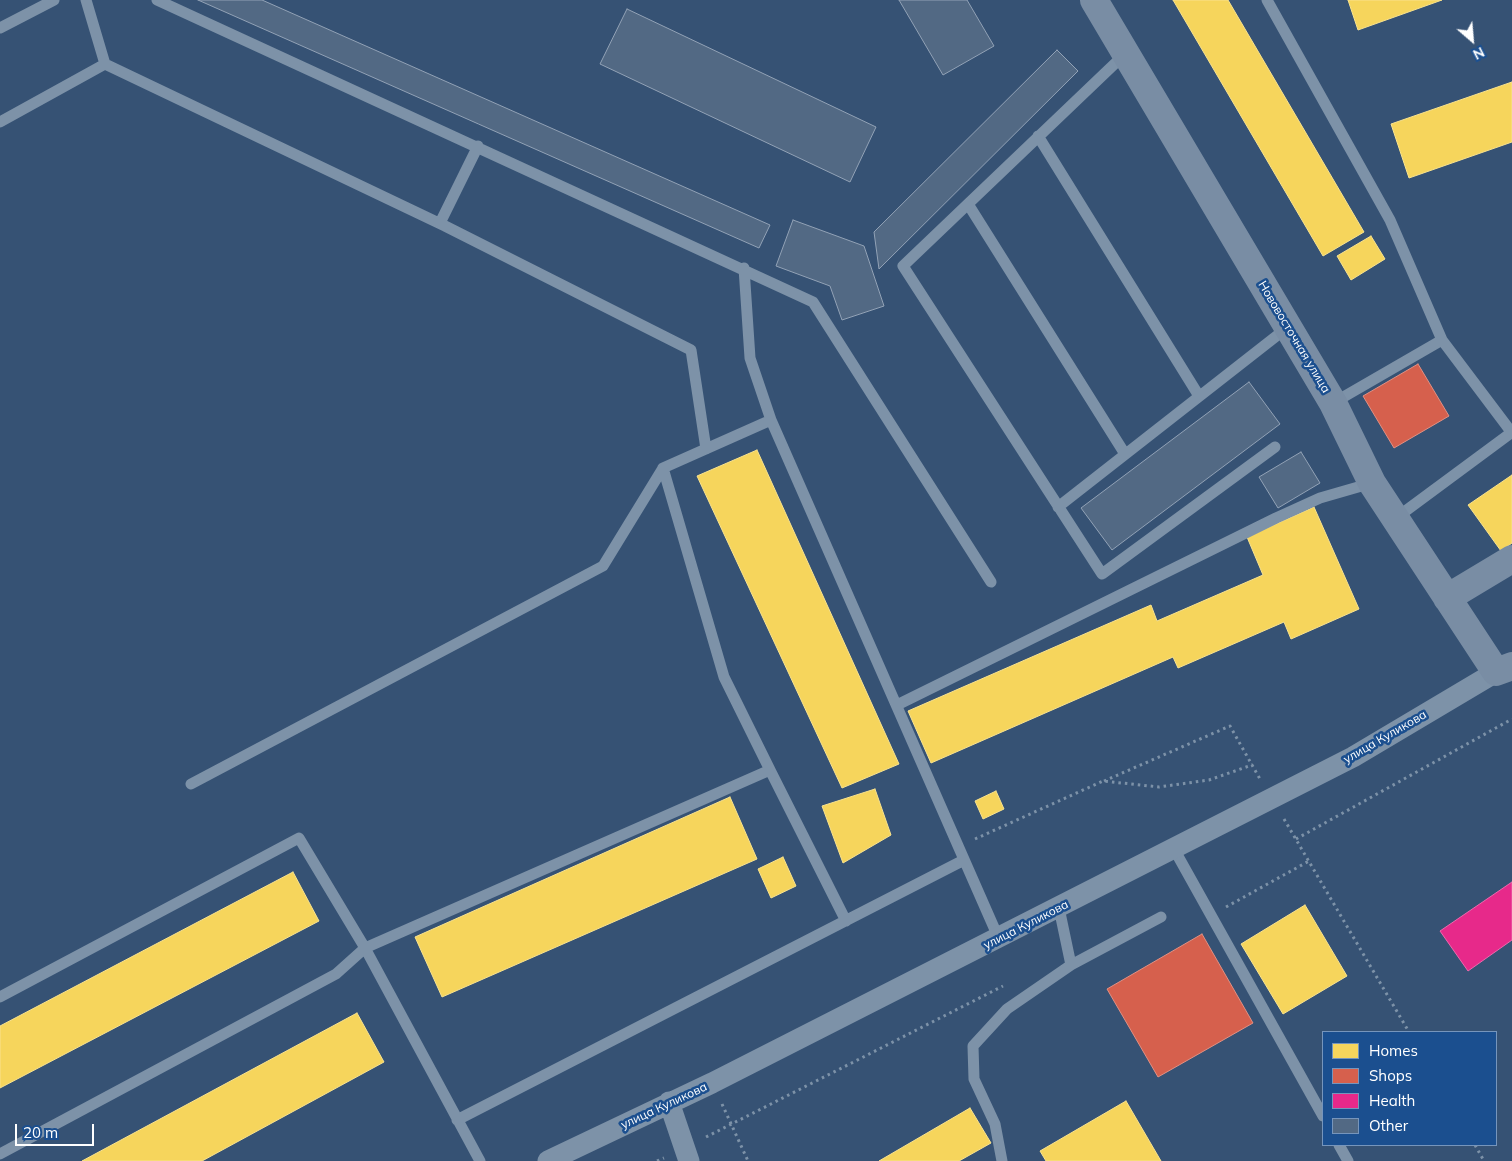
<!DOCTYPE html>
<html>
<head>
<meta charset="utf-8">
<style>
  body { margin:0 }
  #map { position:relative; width:1512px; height:1161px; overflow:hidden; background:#365274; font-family:Mulish,sans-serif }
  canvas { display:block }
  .legend { position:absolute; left:1322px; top:1031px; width:175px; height:115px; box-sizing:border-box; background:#1b4f8f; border:1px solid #7695bc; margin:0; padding:6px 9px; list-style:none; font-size:15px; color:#fff }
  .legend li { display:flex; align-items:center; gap:10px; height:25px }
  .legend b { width:25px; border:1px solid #7695bc }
  .north { position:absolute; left:1447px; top:15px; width:50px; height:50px; -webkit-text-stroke:4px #1b4f8f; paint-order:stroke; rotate:153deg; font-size:14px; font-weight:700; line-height:20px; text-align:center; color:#fff }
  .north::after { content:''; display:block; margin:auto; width:18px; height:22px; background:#fff; clip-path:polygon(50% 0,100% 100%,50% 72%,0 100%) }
  .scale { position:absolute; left:15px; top:1124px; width:79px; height:22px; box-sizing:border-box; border:2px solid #fff; border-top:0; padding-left:6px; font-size:15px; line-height:18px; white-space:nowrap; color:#fff; -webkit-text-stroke:4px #1b4f8f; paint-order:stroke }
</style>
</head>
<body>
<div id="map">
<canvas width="1512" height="1161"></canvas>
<ul class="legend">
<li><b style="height:14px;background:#f6d55c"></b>Homes</li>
<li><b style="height:14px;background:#d6604d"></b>Shops</li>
<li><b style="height:14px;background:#e7298a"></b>Health</li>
<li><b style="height:14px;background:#526984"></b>Other</li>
</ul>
<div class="north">N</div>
<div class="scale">20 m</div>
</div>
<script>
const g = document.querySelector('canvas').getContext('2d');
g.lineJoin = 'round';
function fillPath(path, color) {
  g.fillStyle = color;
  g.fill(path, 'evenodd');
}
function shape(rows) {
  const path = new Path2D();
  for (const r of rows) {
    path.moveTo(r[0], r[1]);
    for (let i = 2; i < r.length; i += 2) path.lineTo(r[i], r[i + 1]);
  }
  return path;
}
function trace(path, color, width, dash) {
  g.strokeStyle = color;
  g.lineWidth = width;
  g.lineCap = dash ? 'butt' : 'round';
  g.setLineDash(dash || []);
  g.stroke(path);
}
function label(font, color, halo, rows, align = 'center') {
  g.font = font + ' Mulish,sans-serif';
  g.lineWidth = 5;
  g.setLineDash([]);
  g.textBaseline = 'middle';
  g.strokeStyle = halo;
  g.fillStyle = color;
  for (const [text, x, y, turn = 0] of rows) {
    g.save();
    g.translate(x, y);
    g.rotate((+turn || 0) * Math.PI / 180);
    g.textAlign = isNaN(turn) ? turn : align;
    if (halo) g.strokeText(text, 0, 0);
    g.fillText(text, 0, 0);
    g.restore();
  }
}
const homes = shape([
  [1173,0,1228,0,1364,232,1323,256,1173,0],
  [1348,0,1442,0,1358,30,1348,0],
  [1512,82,1512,142,1409,178,1391,124,1512,82],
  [1371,236,1385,259,1351,280,1337,256,1371,236],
  [757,450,899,764,842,788,697,476,757,450],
  [1512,475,1512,543,1501,551,1468,505,1512,475],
  [1314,507,1359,609,1291,639,1284,622,1178,668,1173,657,931,763,908,711,1151,605,1157,621,1263,575,1247,537,1314,507],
  [875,789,891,835,843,863,822,806,875,789],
  [996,791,1004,809,983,819,975,801,996,791],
  [730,797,757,859,442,997,415,937,730,797],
  [783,857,796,886,771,898,758,869,783,857],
  [293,872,319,921,0,1088,0,1026,293,872],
  [1305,905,1347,976,1283,1014,1241,944,1305,905],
  [357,1013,384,1062,202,1161,82,1161,357,1013],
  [1126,1101,1161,1161,1046,1161,1040,1151,1126,1101],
  [970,1108,991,1143,959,1161,879,1161,970,1108]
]);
fillPath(homes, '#f6d55c');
trace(homes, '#f9e28d', 1);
const shops = shape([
  [1418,364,1449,416,1394,448,1363,396,1418,364],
  [1202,934,1253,1023,1158,1077,1107,989,1202,934]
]);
fillPath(shops, '#d6604d');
trace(shops, '#e29082', 1);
const health = shape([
  [1512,882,1512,940,1468,971,1440,931,1512,882]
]);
fillPath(health, '#e7298a');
trace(health, '#ee69ad', 1);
const building = shape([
  [198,0,262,0,770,225,759,248,198,0],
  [899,0,967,0,994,46,943,75,899,0],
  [627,9,876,127,850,182,600,64,627,9],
  [1057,50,1078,71,879,269,874,232,1057,50],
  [793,220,864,246,884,306,842,320,830,286,776,266,793,220],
  [1249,382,1280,424,1112,550,1081,508,1249,382],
  [1301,452,1320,483,1278,508,1259,477,1301,452]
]);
fillPath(building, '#526984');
trace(building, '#92a2b6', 1);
trace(shape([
  [1104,781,1230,726,1252,765],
  [1284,819,1409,1032],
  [975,839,1103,781,1159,787,1209,780,1252,765,1260,779],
  [1296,839,1512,719],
  [1226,907,1309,861],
  [722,1104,748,1161],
  [706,1137,1003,986],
  [1475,1145,1484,1161],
  [657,1161,664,1158]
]), '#7d92a8', 3, [2.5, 4]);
trace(shape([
  [86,0,105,64],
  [157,0,813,302,991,582],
  [1267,0,1390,220,1442,340,1512,433],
  [0,28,54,0],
  [1126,53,903,266,1102,574,1275,447],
  [0,122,105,64,445,226,691,350,706,449],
  [1038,136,1199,396],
  [968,204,1125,454],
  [440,223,478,146],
  [744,268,750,358,771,420],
  [1333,403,1442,340],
  [1058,507,1288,327],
  [1396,518,1511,433],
  [897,705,1276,518,1320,498,1372,483],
  [770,770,846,921],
  [191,784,603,566,663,468],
  [1174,849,1323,1116],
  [1071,965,1161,917],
  [0,997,299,838,365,948,480,1161],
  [457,1120,964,860],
  [1339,1145,1348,1161],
  [0,1154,336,974,365,948,770,770,724,677,663,468,771,420,999,939],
  [1002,1161,995,1124,974,1079,973,1046,1007,1009,1071,965,1059,908]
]), '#7d92a8', 11);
trace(shape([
  [669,1102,689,1161],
  [548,1161,712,1083,1353,757,1496,672]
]), '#7d92a8', 21);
trace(shape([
  [1094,0,1333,403,1372,483,1496,672,1512,666],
  [1447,598,1512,559]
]), '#798da4', 28);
label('12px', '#fff', '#1b4f8f', [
  ["Нововосточная улица",1294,337,59],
  ["улица Куликова",1385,737,-30],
  ["улица Куликова",1026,925,-27],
  ["улица Куликова",664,1106,-25]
]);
</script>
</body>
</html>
